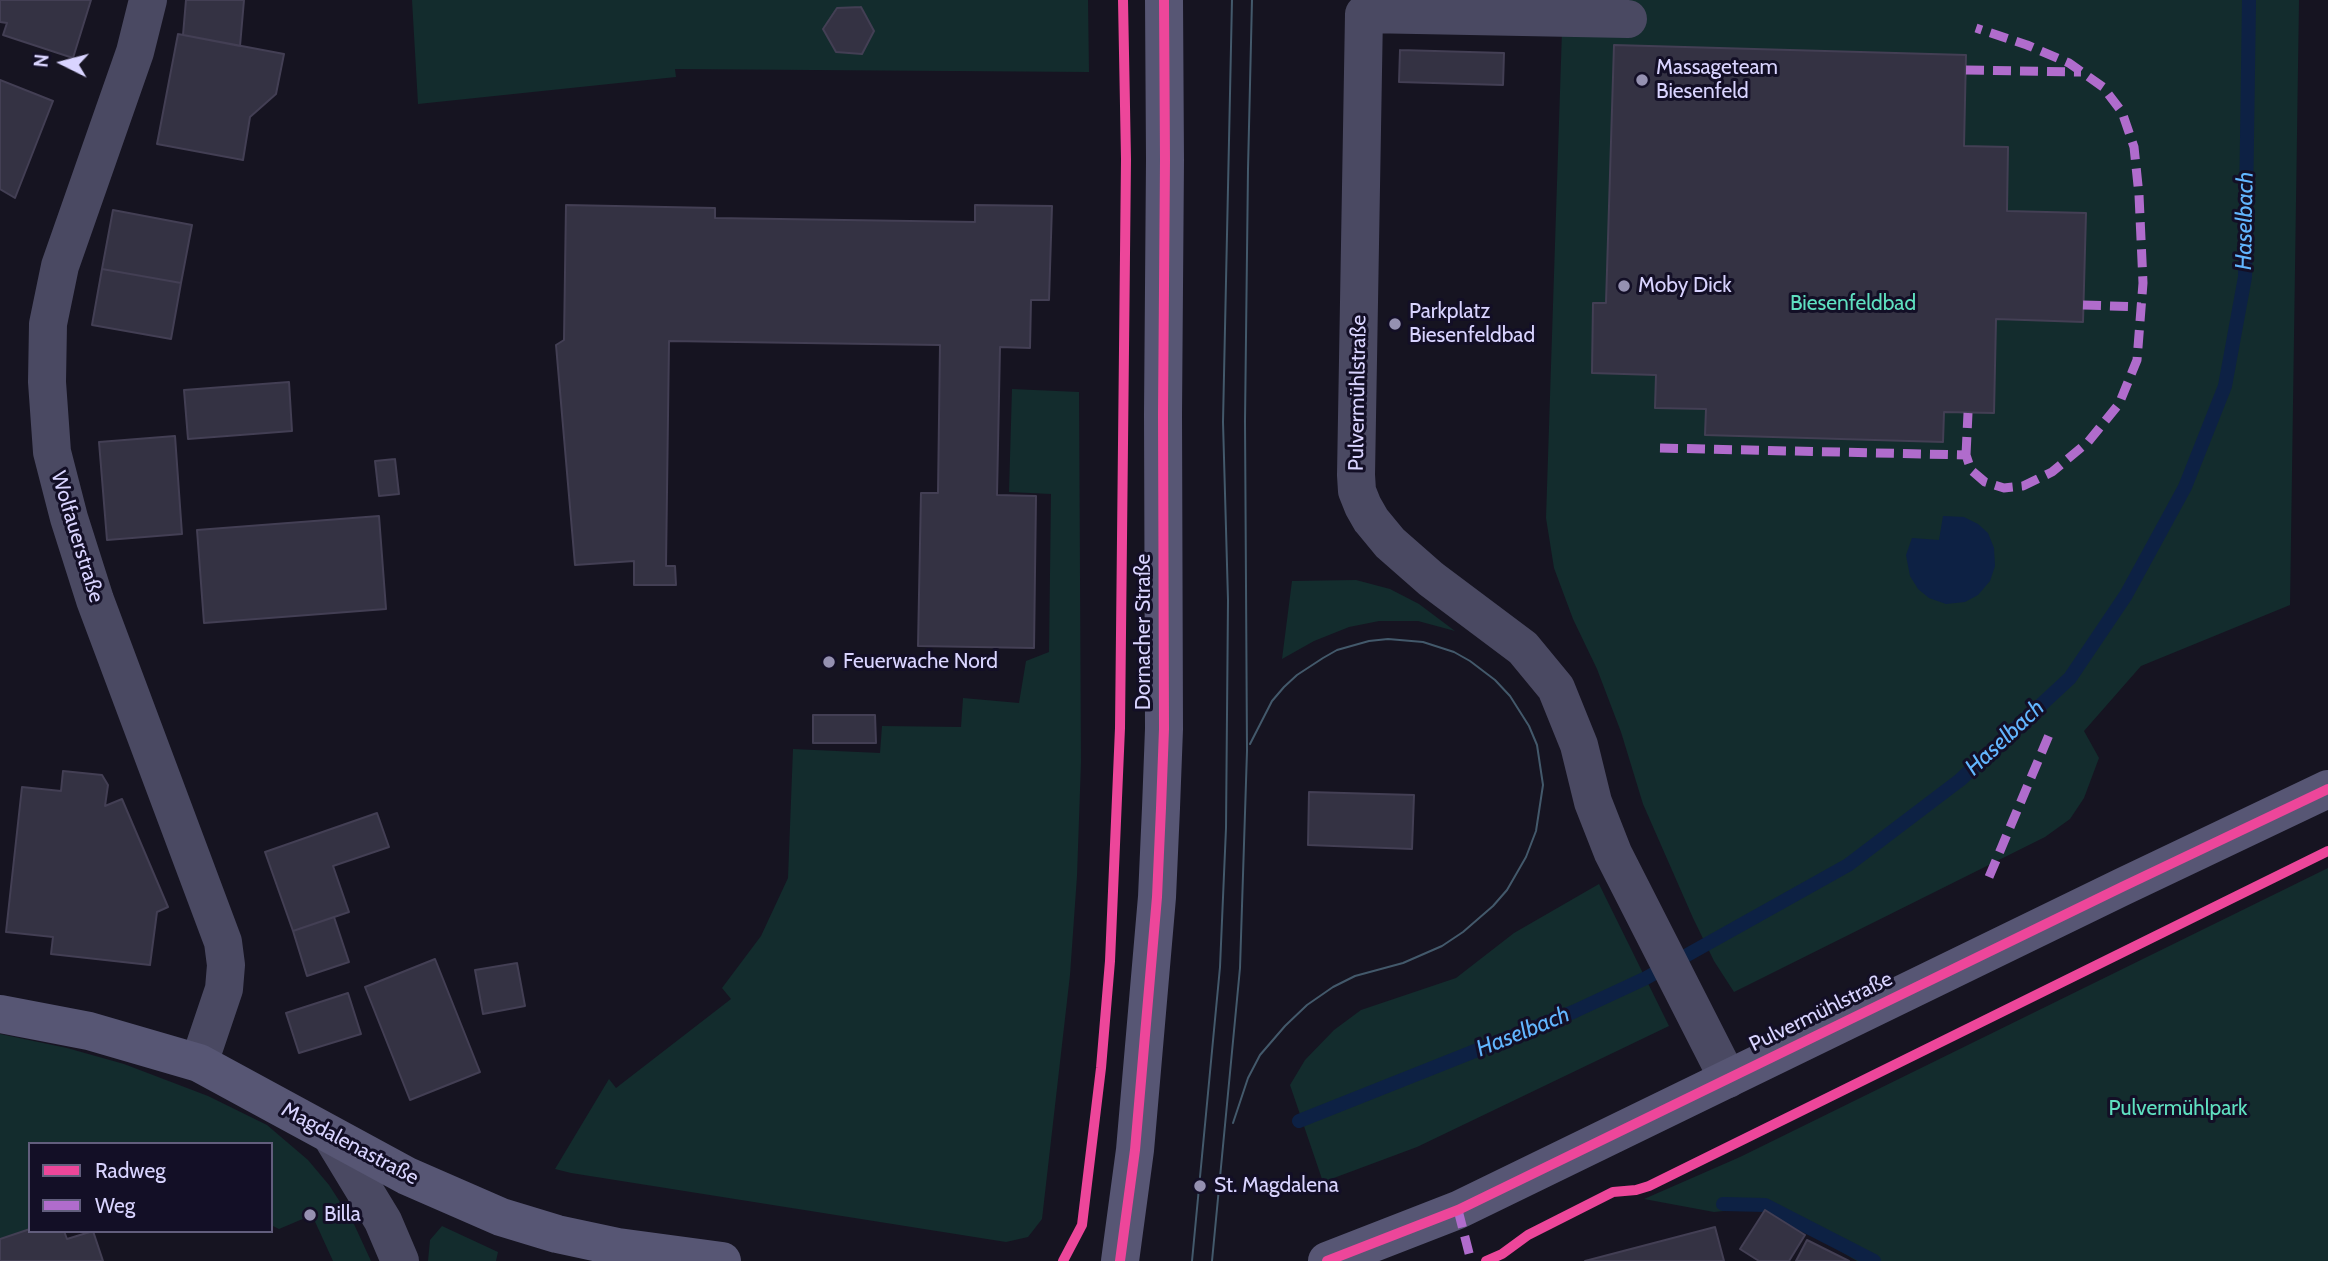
<!DOCTYPE html>
<html>
<head>
<meta charset="utf-8">
<style>
  body { margin:0 }
  #map { position:relative; width:2328px; height:1261px; overflow:hidden; background:#161421; font-family:Cabin,sans-serif }
  canvas { display:block }
  .legend { position:absolute; left:28px; top:1142px; width:245px; height:91px; box-sizing:border-box; background:#130f26; border:2px solid #625e7d; margin:0; padding:9px 12px; list-style:none; font-size:21px; color:#d9d4ff }
  .legend li { display:flex; align-items:center; gap:14px; height:35px }
  .legend b { width:35px; border:2px solid #625e7d }
  .north { position:absolute; left:28px; top:28px; width:70px; height:70px; -webkit-text-stroke:5px #130f26; paint-order:stroke; rotate:276deg; font-size:19px; font-weight:700; line-height:28px; text-align:center; color:#d9d4ff }
  .north::after { content:''; display:block; margin:auto; width:24px; height:32px; background:#d9d4ff; clip-path:polygon(50% 0,100% 100%,50% 72%,0 100%) }
</style>
</head>
<body>
<div id="map">
<canvas width="2328" height="1261"></canvas>
<ul class="legend">
<li><b style="height:9px;background:#ed469a"></b>Radweg</li>
<li><b style="height:9px;background:#b06ccc"></b>Weg</li>
</ul>
<div class="north">N</div>
</div>
<script>
const g = document.querySelector('canvas').getContext('2d');
g.lineJoin = 'round';
function fillPath(path, color) {
  g.fillStyle = color;
  g.fill(path, 'evenodd');
}
function shape(rows) {
  const path = new Path2D();
  for (const r of rows) {
    path.moveTo(r[0], r[1]);
    for (let i = 2; i < r.length; i += 2) path.lineTo(r[i], r[i + 1]);
  }
  return path;
}
function trace(path, color, width, dash) {
  g.strokeStyle = color;
  g.lineWidth = width;
  g.lineCap = dash ? 'butt' : 'round';
  g.setLineDash(dash || []);
  g.stroke(path);
}
function label(font, color, halo, rows, align = 'center') {
  g.font = font + ' Cabin,sans-serif';
  g.lineWidth = 6;
  g.setLineDash([]);
  g.textBaseline = 'middle';
  g.strokeStyle = halo;
  g.fillStyle = color;
  for (const [text, x, y, turn = 0] of rows) {
    g.save();
    g.translate(x, y);
    g.rotate((+turn || 0) * Math.PI / 180);
    g.textAlign = isNaN(turn) ? turn : align;
    if (halo) g.strokeText(text, 0, 0);
    g.fillText(text, 0, 0);
    g.restore();
  }
}
fillPath(shape([
  [412,0,1088,0,1089,72,675,69,676,77,418,104],
  [1563,0,2299,0,2290,605,2141,666,2084,731,2099,758,2084,798,2070,819,2045,837,1734,992,1714,961,1693,918,1643,804,1621,732,1597,669,1573,619,1554,568,1546,518],
  [1012,389,1079,392,1081,762,1077,876,1070,975,1042,1219,1028,1237,1006,1242,571,1173,555,1169,609,1079,616,1088,731,999,722,988,761,936,788,878,793,749,880,753,882,726,961,727,963,698,1019,703,1026,661,1049,652,1051,494,1009,492],
  [1356,580,1390,589,1419,604,1455,631,1418,621,1379,621,1349,627,1314,641,1282,659,1292,581],
  [2328,868,2328,1261,1857,1261,1765,1207,1714,1212,1644,1199,1740,1157],
  [1599,884,1669,1026,1417,1147,1323,1182,1290,1085,1305,1060,1334,1030,1361,1010,1456,978,1514,933],
  [0,1034,67,1048,124,1064,208,1096,267,1125,308,1160,329,1185,353,1222,371,1261,333,1261,312,1215,279,1229,271,1225,271,1144,30,1144,30,1229,0,1239],
  [442,1226,498,1252,496,1261,428,1261,430,1240]
]), '#132c2d');
fillPath(shape([
  [1943,516,1964,517,1978,524,1988,533,1994,548,1995,566,1990,581,1978,595,1965,602,1946,604,1929,598,1918,589,1910,576,1906,555,1912,538,1939,540]
]), '#0d2144');
trace(shape([
  [1299,1121,1573,1012,1646,978,1848,865,1960,780,2070,678,2126,595,2185,487,2225,386,2245,277,2249,0],
  [1723,1204,1765,1205,1874,1261]
]), '#0d2144', 14);
const building = shape([
  [0,0,91,0,73,58,3,35,7,23,0,22,0,0],
  [186,0,244,0,240,46,183,35,186,0],
  [861,7,874,31,862,54,836,52,823,29,837,8,861,7],
  [178,34,284,54,276,94,250,117,243,160,157,144,178,34],
  [1614,45,1966,55,1964,146,2008,147,2007,211,2086,213,2083,322,1996,319,1994,413,1944,412,1943,442,1705,435,1706,409,1655,408,1656,375,1592,373,1593,303,1606,303,1614,45],
  [1400,50,1504,53,1503,85,1399,82,1400,50],
  [0,80,53,101,15,198,0,189,0,80],
  [566,205,715,208,715,218,975,222,975,205,1052,206,1049,300,1031,300,1030,348,1000,347,997,495,1036,496,1034,648,918,646,921,493,938,493,940,345,669,341,666,566,675,566,676,585,634,585,634,561,575,565,556,345,564,340,566,205],
  [113,210,192,225,181,283,102,269,113,210],
  [102,269,181,283,171,339,92,325,102,269],
  [289,382,292,431,188,439,184,390,289,382],
  [175,436,182,534,107,540,99,442,175,436],
  [395,459,399,494,379,496,375,461,395,459],
  [379,516,386,609,204,623,197,530,379,516],
  [813,715,875,715,876,743,813,743,813,715],
  [63,771,102,775,108,785,105,806,122,799,168,907,157,912,150,965,51,954,53,937,6,932,22,787,61,791,63,771],
  [1309,792,1414,795,1412,849,1308,845,1309,792],
  [377,813,389,847,333,866,349,912,293,931,265,852,377,813],
  [334,917,349,962,307,976,293,931,334,917],
  [435,959,480,1072,410,1100,365,987,435,959],
  [517,963,525,1006,483,1014,475,970,517,963],
  [348,993,361,1034,299,1053,286,1013,348,993],
  [1765,1210,1805,1235,1789,1261,1759,1261,1740,1249,1765,1210],
  [1715,1227,1724,1261,1585,1261,1715,1227],
  [30,1229,30,1231,64,1231,67,1239,93,1231,103,1261,0,1261,0,1239,30,1229],
  [1807,1240,1849,1261,1796,1261,1807,1240]
]);
fillPath(building, '#343243');
trace(building, '#433f54', 2);
trace(shape([
  [148,0,135,52,60,266,48,324,47,382,52,452,69,518,95,600,223,942,226,965,224,989,199,1063],
  [1628,19,1364,14,1356,475,1357,491,1363,506,1371,520,1390,543,1431,579,1523,648,1556,688,1579,745,1593,802,1613,853,1728,1079],
  [332,1137,383,1221,400,1261]
]), '#4a4962', 38);
trace(shape([
  [0,1014,89,1031,199,1063,407,1176,501,1217,557,1234,618,1247,722,1261],
  [1120,1261,1135,1150,1157,897,1161,808,1164,729,1163,414,1165,160,1164,0],
  [1327,1261,1458,1210,2122,887,2328,789]
]), '#575674', 38);
trace(shape([
  [1233,1123,1248,1078,1260,1055,1285,1026,1307,1005,1333,987,1355,976,1403,963,1442,946,1463,932,1493,906,1507,890,1526,857,1536,831,1543,785,1537,745,1529,726,1510,696,1495,680,1470,661,1454,652,1423,642,1388,639,1369,641,1337,650,1323,658,1297,675,1284,687,1272,701,1250,744],
  [1192,1261,1220,967,1226,828,1228,600,1223,422,1232,0],
  [1212,1261,1240,968,1247,751,1245,421,1248,169,1252,0]
]), '#43596b', 2);
trace(shape([
  [1966,70,2081,72],
  [2083,305,2141,307],
  [1660,448,1966,455,1971,470,1985,482,2004,488,2023,486,2052,472,2088,442,2119,404,2137,360,2143,283,2139,195,2134,147,2122,112,2103,87,2069,63,2027,45,1976,28],
  [1966,455,1968,413],
  [1989,877,2049,735],
  [1458,1210,1471,1261]
]), '#b06ccc', 9, [18, 9]);
trace(shape([
  [1063,1261,1082,1225,1101,1068,1110,961,1120,728,1126,159,1123,0],
  [1120,1261,1135,1150,1157,897,1161,808,1164,729,1163,414,1165,160,1164,0],
  [1327,1261,1458,1210,2122,887,2328,789],
  [1486,1261,1502,1254,1528,1235,1613,1192,1636,1190,1649,1186,2328,851]
]), '#ed469a', 10);
for (const [x, y, r, color] of [
  [1642,80,7,"#9591b1"],
  [1624,286,7,"#9591b1"],
  [1395,324,7,"#9591b1"],
  [829,662,7,"#9591b1"],
  [1200,1186,7,"#9591b1"],
  [310,1215,7,"#9591b1"]
]) {
  const dot = new Path2D();
  dot.arc(x, y, r, 0, 2 * Math.PI);
  g.fillStyle = color;
  g.fill(dot);
  trace(dot, '#130f26', 2.5);
}
label('21px', '#d9d4ff', '#130f26', [
  ["Massageteam",1656,68],
  ["Biesenfeld",1656,92],
  ["Moby Dick",1638,286],
  ["Parkplatz",1409,312],
  ["Biesenfeldbad",1409,336],
  ["Feuerwache Nord",843,662],
  ["St. Magdalena",1214,1186],
  ["Billa",324,1215]
], 'left');
label('21px', '#5fe0c0', '#130f26', [
  ["Biesenfeldbad",1853,304],
  ["Pulvermühlpark",2178,1109]
]);
label('21px', '#d9d4ff', '#130f26', [
  ["Pulvermühlstraße",1358,393,-89],
  ["Wolfauerstraße",77,537,73],
  ["Dornacher Straße",1144,632,-90],
  ["Pulvermühlstraße",1821,1012,-26],
  ["Magdalenastraße",350,1144,28]
]);
label('italic 23px', '#62b6ff', '#130f26', [
  ["Haselbach",2245,221,-89],
  ["Haselbach",2005,738,-43],
  ["Haselbach",1523,1032,-22]
]);
</script>
</body>
</html>
